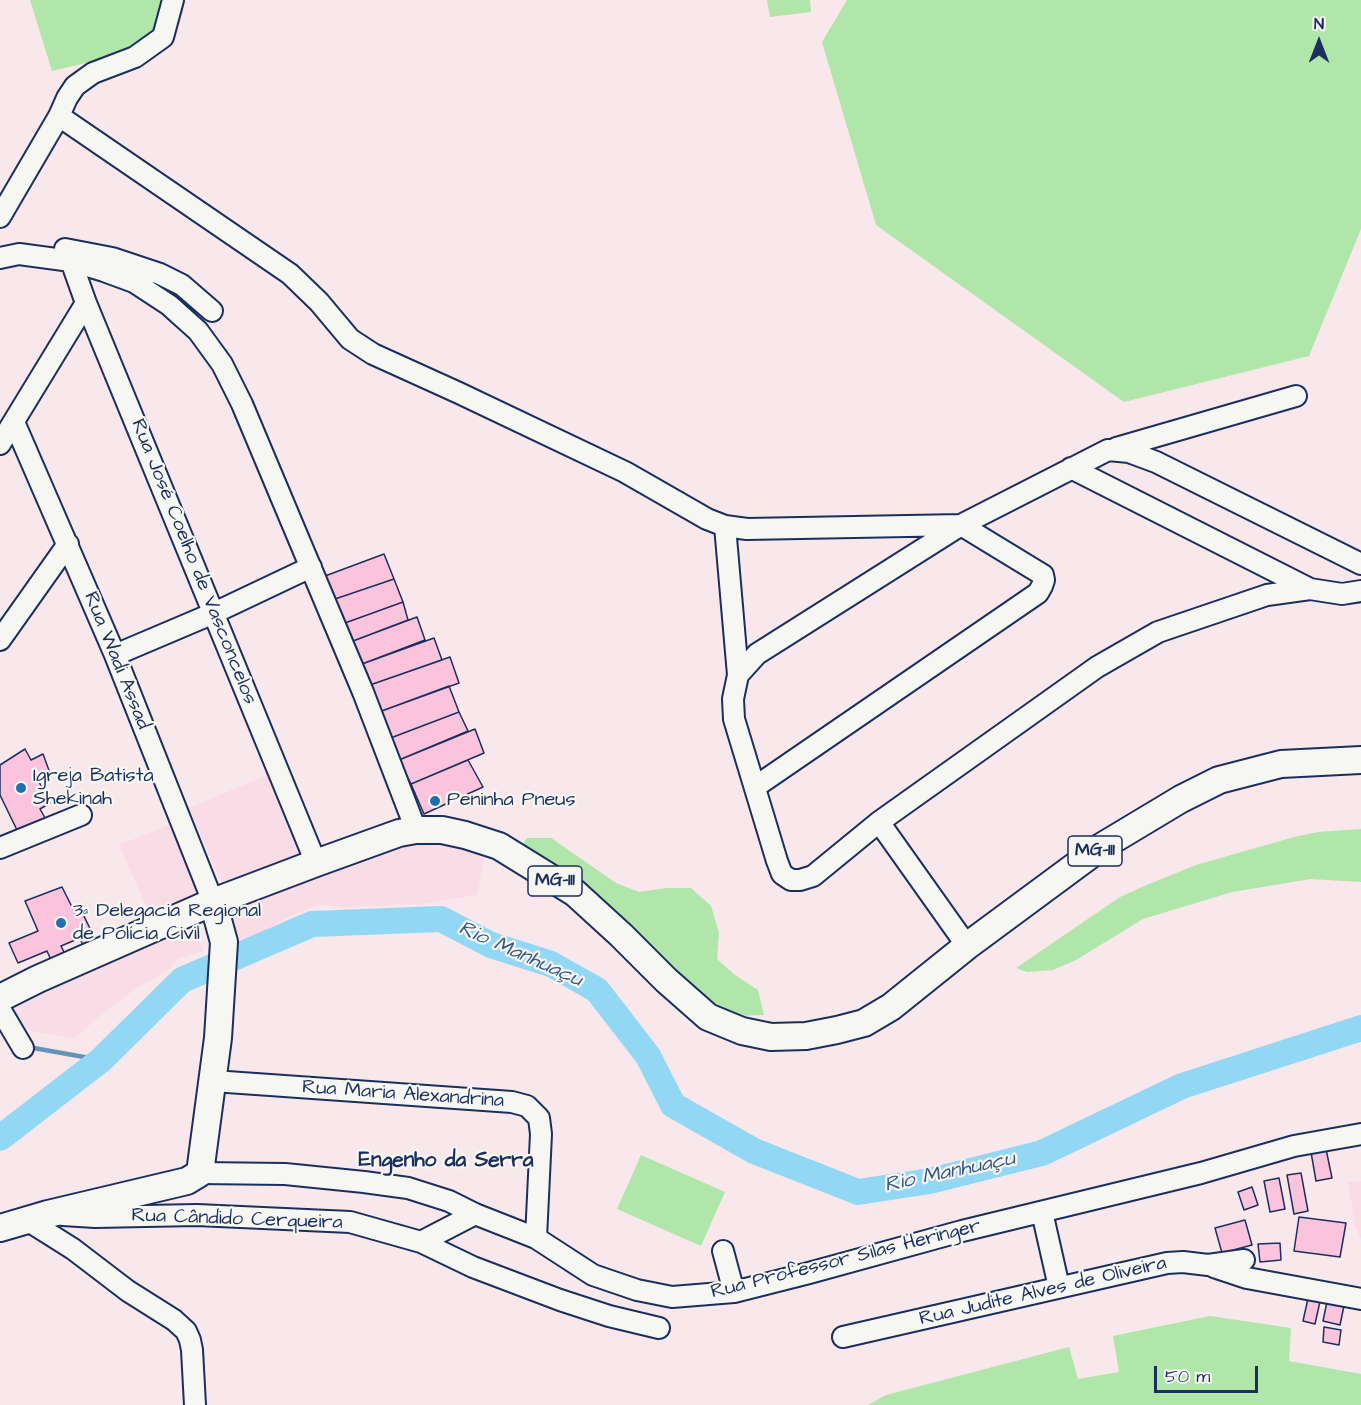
<!DOCTYPE html>
<html>
<head>
<meta charset="utf-8">
<style>
  body { margin:0 }
  #map { position:relative; width:1361px; height:1405px; overflow:hidden; background:#f8e7eb; font-family:"Architects Daughter",sans-serif }
  canvas { display:block }
  .north { position:absolute; left:1289px; top:12px; width:60px; height:60px; -webkit-text-stroke:4px #f6f6f2; paint-order:stroke; rotate:0deg; font-size:16px; font-weight:700; line-height:24px; text-align:center; color:#1b2f5e }
  .north::after { content:''; display:block; margin:auto; width:21px; height:27px; background:#1b2f5e; clip-path:polygon(50% 0,100% 100%,50% 72%,0 100%) }
  .scale { position:absolute; left:1154px; top:1366px; width:104px; height:27px; box-sizing:border-box; border:3px solid #1b2f5e; border-top:0; padding-left:8px; font-size:18px; line-height:21px; white-space:nowrap; color:#1b2f5e; -webkit-text-stroke:4px #f6f6f2; paint-order:stroke }
</style>
</head>
<body>
<div id="map">
<canvas width="1361" height="1405"></canvas>
<div class="north">N</div>
<div class="scale">50 m</div>
</div>
<script>
const g = document.querySelector('canvas').getContext('2d');
g.lineJoin = 'round';
function fillPath(path, color) {
  g.fillStyle = color;
  g.fill(path, 'evenodd');
}
function shape(rows) {
  const path = new Path2D();
  for (const r of rows) {
    path.moveTo(r[0], r[1]);
    for (let i = 2; i < r.length; i += 2) path.lineTo(r[i], r[i + 1]);
  }
  return path;
}
function trace(path, color, width, dash) {
  g.strokeStyle = color;
  g.lineWidth = width;
  g.lineCap = dash ? 'butt' : 'round';
  g.setLineDash(dash || []);
  g.stroke(path);
}
function label(font, color, halo, rows, align = 'center') {
  g.font = font + ' "Architects Daughter",sans-serif';
  g.lineWidth = 4.5;
  g.setLineDash([]);
  g.textBaseline = 'middle';
  g.strokeStyle = halo;
  g.fillStyle = color;
  for (const [text, x, y, turn = 0] of rows) {
    g.save();
    g.translate(x, y);
    g.rotate((+turn || 0) * Math.PI / 180);
    g.textAlign = isNaN(turn) ? turn : align;
    if (halo) g.strokeText(text, 0, 0);
    g.fillText(text, 0, 0);
    g.restore();
  }
}
fillPath(shape([
  [270,774,309,862,225,891,189,808],
  [172,824,201,898,152,919,119,845],
  [442,840,486,848,477,895,419,904,349,907,317,905,288,917,242,943,227,909,405,843],
  [180,925,192,925,203,951,179,958,168,970,134,990,104,1012,74,1039,17,1028,5,1002],
  [1361,1181,1361,1240,1355,1224,1348,1182]
]), '#f9dce6');
fillPath(shape([
  [30,0,173,0,163,37,128,53,52,71],
  [767,0,810,0,811,12,770,17],
  [847,0,1361,0,1361,229,1309,356,1124,402,876,225,822,42],
  [1361,829,1361,882,1311,879,1232,892,1143,919,1076,960,1053,970,1027,972,1016,968,1120,897,1144,886,1196,865,1294,837,1318,832],
  [527,838,551,838,616,883,639,892,666,888,691,888,711,906,719,933,717,959,735,975,758,990,764,1015,735,1016,711,1005,520,848],
  [641,1155,725,1192,701,1246,617,1209],
  [1210,1316,1291,1328,1289,1361,1361,1374,1361,1405,868,1405,886,1395,1069,1347,1078,1379,1119,1372,1113,1336]
]), '#b0e6a9');
trace(shape([
  [28,1047,101,1060]
]), '#6294b8', 4.5);
trace(shape([
  [0,1138,101,1060,182,980,312,924,441,919,491,945,551,964,597,990,648,1056,673,1105,754,1151,858,1192,930,1181,1042,1153,1182,1086,1361,1028]
]), '#92d8f4', 26);
const building = shape([
  [384,554,394,579,335,599,325,576,384,554],
  [394,579,403,602,345,623,335,599,394,579],
  [403,602,408,620,353,641,345,623,403,602],
  [417,617,425,640,362,664,353,641,417,617],
  [434,638,442,660,370,685,362,664,434,638],
  [450,657,459,683,379,712,370,685,450,657],
  [449,686,459,712,388,739,379,712,449,686],
  [459,712,468,731,399,760,388,739,459,712],
  [475,729,484,753,411,784,399,760,475,729],
  [25,749,31,760,43,754,51,776,39,782,50,803,40,809,45,818,17,830,0,795,0,765,25,749],
  [468,760,483,787,424,814,411,784,468,760],
  [62,887,76,915,82,912,97,943,84,948,80,938,61,946,65,954,51,960,47,951,18,963,9,943,38,931,25,901,62,887],
  [1326,1149,1332,1178,1316,1181,1311,1152,1326,1149],
  [1301,1173,1308,1211,1294,1214,1287,1175,1301,1173],
  [1279,1178,1285,1209,1270,1212,1264,1181,1279,1178],
  [1252,1187,1258,1205,1244,1210,1238,1192,1252,1187],
  [1299,1217,1346,1223,1340,1257,1294,1251,1299,1217],
  [1245,1220,1252,1245,1222,1253,1215,1228,1245,1220],
  [1280,1243,1281,1260,1260,1262,1258,1244,1280,1243],
  [1309,1294,1321,1297,1315,1324,1303,1321,1309,1294],
  [1328,1297,1345,1301,1340,1325,1323,1321,1328,1297],
  [1324,1327,1341,1330,1339,1345,1323,1342,1324,1327]
]);
fillPath(building, '#fbc4dc');
trace(building, '#1b2f5e', 1.5);
const minor = shape([
  [59,116,290,274,319,302,350,339,373,354,459,393,625,472,707,519,725,526,747,529,961,525,1043,575,1044,580,1042,586,1038,593,755,787],
  [0,217,59,116,67,98,75,86,93,73,135,57,163,37,173,0],
  [65,249,112,258,160,274,182,285,212,311],
  [0,258,19,254,71,261,104,271,134,282,169,305,198,331,222,364,242,404,363,692,416,830],
  [71,261,86,303,316,863],
  [14,422,115,655,213,902],
  [0,444,86,303],
  [1116,448,1296,396],
  [1071,468,1310,589],
  [725,526,738,675],
  [1361,564,1156,462,1129,452,1108,450,961,525,757,654,738,675,733,699,734,719,777,861,782,874,791,880,800,880,813,876,879,822,1097,667,1158,632,1267,595,1310,589,1342,594,1361,591],
  [0,640,68,544],
  [115,655,214,613,311,567],
  [879,822,967,946],
  [0,848,81,815],
  [0,1009,23,1048],
  [213,1081,512,1102,527,1106,539,1118,541,1134,536,1238],
  [200,1173,285,1174,364,1182,408,1188,449,1201,475,1214,536,1238,593,1275,637,1290,672,1297,734,1292,809,1273,962,1231,1201,1173,1294,1146,1361,1134],
  [1042,1212,1059,1287],
  [63,1215,95,1217,197,1215,350,1222,421,1242,473,1267,560,1300,609,1316,659,1328],
  [27,1220,73,1249,128,1291,174,1320,186,1331,190,1340,192,1350,195,1405],
  [421,1242,475,1214],
  [723,1251,734,1292],
  [1214,1267,1247,1278,1361,1299],
  [843,1337,1167,1263,1183,1262,1208,1265,1244,1260]
]);
const major = shape([
  [0,998,38,979,213,902,316,863,399,833,416,830,442,830,465,835,499,846,575,893,621,935,666,980,708,1017,742,1031,771,1037,806,1036,837,1030,864,1023,891,1007,967,946,1101,847,1181,799,1219,780,1281,764,1361,760],
  [0,1228,48,1214,187,1181,200,1173,218,1038,224,942,213,902]
]);
trace(minor, '#1b2f5e', 24);
trace(major, '#1b2f5e', 30);
trace(minor, '#f6f6f2', 20);
trace(major, '#f6f6f2', 26);
for (const [x, y, r, color] of [
  [21,788,6,"#1f6fb2"],
  [435,801,6,"#1f6fb2"],
  [61,923,6,"#1f6fb2"]
]) {
  const dot = new Path2D();
  dot.arc(x, y, r, 0, 2 * Math.PI);
  g.fillStyle = color;
  g.fill(dot);
  trace(dot, '#f6f6f2', 2);
}
for (const [x, y, w] of [
  [1095,851,54],
  [555,881,54]
]) {
  const box = new Path2D();
  box.roundRect(x - w / 2, y - 15, w, 30, 4.5);
  g.fillStyle = '#f6f6f2';
  g.fill(box);
  trace(box, '#1b2f5e', 1.5);
}
label('bold 18px', '#1b2f5e', null, [
  ["MG-111",1095,851],
  ["MG-111",555,881]
]);
label('20px', '#1b2f5e', '#f6f6f2', [
  ["Rua José Coelho de Vasconcelos",193,562,68],
  ["Rua Wadi Assad",116,661,68],
  ["Rua Maria Alexandrina",403,1095,4],
  ["Rua Cândido Cerqueira",237,1220,2],
  ["Rua Professor Silas Heringer",846,1260,-14],
  ["Rua Judite Alves de Oliveira",1043,1292,-13]
]);
label('20px', '#1b2f5e', '#f6f6f2', [
  ["Igreja Batista",33,777],
  ["Shekinah",33,800],
  ["Peninha Pneus",447,801],
  ["3ª Delegacia Regional",73,912],
  ["de Polícia Civil",73,935]
], 'left');
label('italic 21px', '#395984', '#f6f6f2', [
  ["Rio Manhuaçu",520,955,24],
  ["Rio Manhuaçu",950,1173,-12]
]);
label('bold 21px', '#1b2f5e', '#f6f6f2', [
  ["Engenho da Serra",446,1162]
]);
</script>
</body>
</html>
